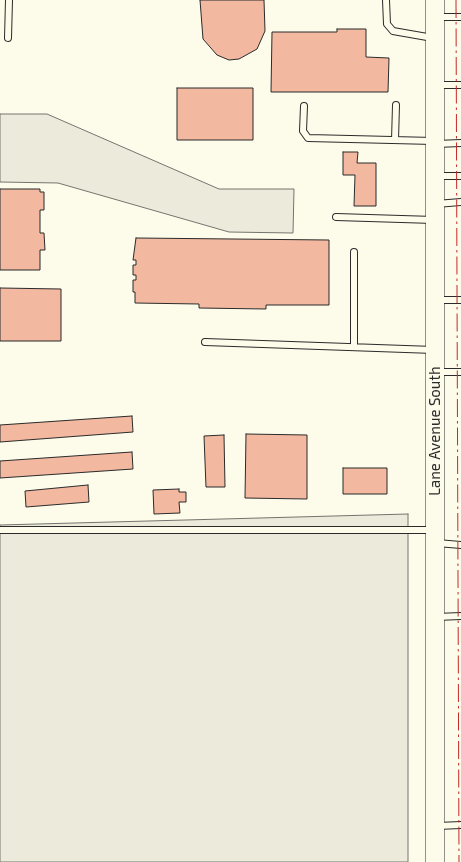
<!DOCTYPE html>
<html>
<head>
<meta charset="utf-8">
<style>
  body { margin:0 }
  canvas { display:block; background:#fdfbea }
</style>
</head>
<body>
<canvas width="461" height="862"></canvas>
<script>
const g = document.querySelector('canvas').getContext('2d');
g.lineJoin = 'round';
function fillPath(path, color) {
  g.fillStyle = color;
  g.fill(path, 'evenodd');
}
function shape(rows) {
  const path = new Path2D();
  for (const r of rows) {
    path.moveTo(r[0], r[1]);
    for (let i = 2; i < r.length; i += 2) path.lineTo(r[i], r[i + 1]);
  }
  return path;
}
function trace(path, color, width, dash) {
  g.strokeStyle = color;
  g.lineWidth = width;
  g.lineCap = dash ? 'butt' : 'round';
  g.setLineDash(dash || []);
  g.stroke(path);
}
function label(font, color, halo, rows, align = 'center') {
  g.font = font + ' "Exo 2",sans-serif';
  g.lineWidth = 4;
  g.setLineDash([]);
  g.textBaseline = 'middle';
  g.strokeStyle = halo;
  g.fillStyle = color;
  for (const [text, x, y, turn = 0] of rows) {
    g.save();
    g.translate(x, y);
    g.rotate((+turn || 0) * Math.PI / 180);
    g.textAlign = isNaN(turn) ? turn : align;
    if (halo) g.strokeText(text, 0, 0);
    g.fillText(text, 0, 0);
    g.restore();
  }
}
const green = shape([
  [0,114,47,114,219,189,294,189,293,233,229,232,58,183,0,182,0,114],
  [408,514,408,862,0,862,0,525,408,514]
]);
fillPath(green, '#ecebdb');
trace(green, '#74746e', 1);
const building = shape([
  [200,0,264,0,265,31,257,49,239,59,229,60,217,55,203,39,200,0],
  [337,29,366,29,366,57,389,58,388,92,271,92,272,32,337,32,337,29],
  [177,88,253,88,253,140,177,140,177,88],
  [343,152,358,152,357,163,376,163,376,206,354,206,355,175,343,175,343,152],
  [0,189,40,189,40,192,44,192,44,210,40,210,40,233,44,233,45,250,40,250,40,270,0,270,0,189],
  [136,238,329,240,329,305,266,305,266,309,199,308,199,304,135,303,135,292,133,292,133,280,136,280,136,275,133,275,133,265,136,265,136,260,133,260,136,238],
  [0,288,61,289,61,341,0,341,0,288],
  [132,416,133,432,0,442,0,425,132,416],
  [246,434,307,435,307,499,245,498,246,434],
  [224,435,225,487,206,487,204,436,224,435],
  [132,452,133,469,0,478,0,461,132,452],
  [343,468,387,468,387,494,343,494,343,468],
  [88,485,89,502,26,507,25,491,88,485],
  [179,489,179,492,186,492,186,502,179,502,180,513,154,514,153,490,179,489]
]);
fillPath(building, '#f2b8a0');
trace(building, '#2b2b2b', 1);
const service = shape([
  [386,0,387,24,393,31,433,38],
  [437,17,461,17],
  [8,38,9,0],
  [436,85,461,85],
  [304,106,303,131,308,138,434,141],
  [395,140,396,105],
  [436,144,461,143],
  [437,176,461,176],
  [436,204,461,202],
  [336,217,434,220],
  [354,252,354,347],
  [436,300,461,300],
  [205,342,434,350],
  [436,372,461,372],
  [0,530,434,530],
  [437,543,461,545],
  [436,617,461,616],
  [437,826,461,825]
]);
const secondary = shape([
  [435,0,435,862]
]);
trace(service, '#2b2b2b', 8);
trace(secondary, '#2b2b2b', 19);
trace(service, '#fdfbea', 6);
trace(secondary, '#fdfbea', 18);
trace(shape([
  [456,0,459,862]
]), '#c62828', 1, [18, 4, 2.5, 4]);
label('15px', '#2b2b2b', '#fdfbea', [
  ["Lane Avenue South",435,431,-90]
]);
</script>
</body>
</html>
